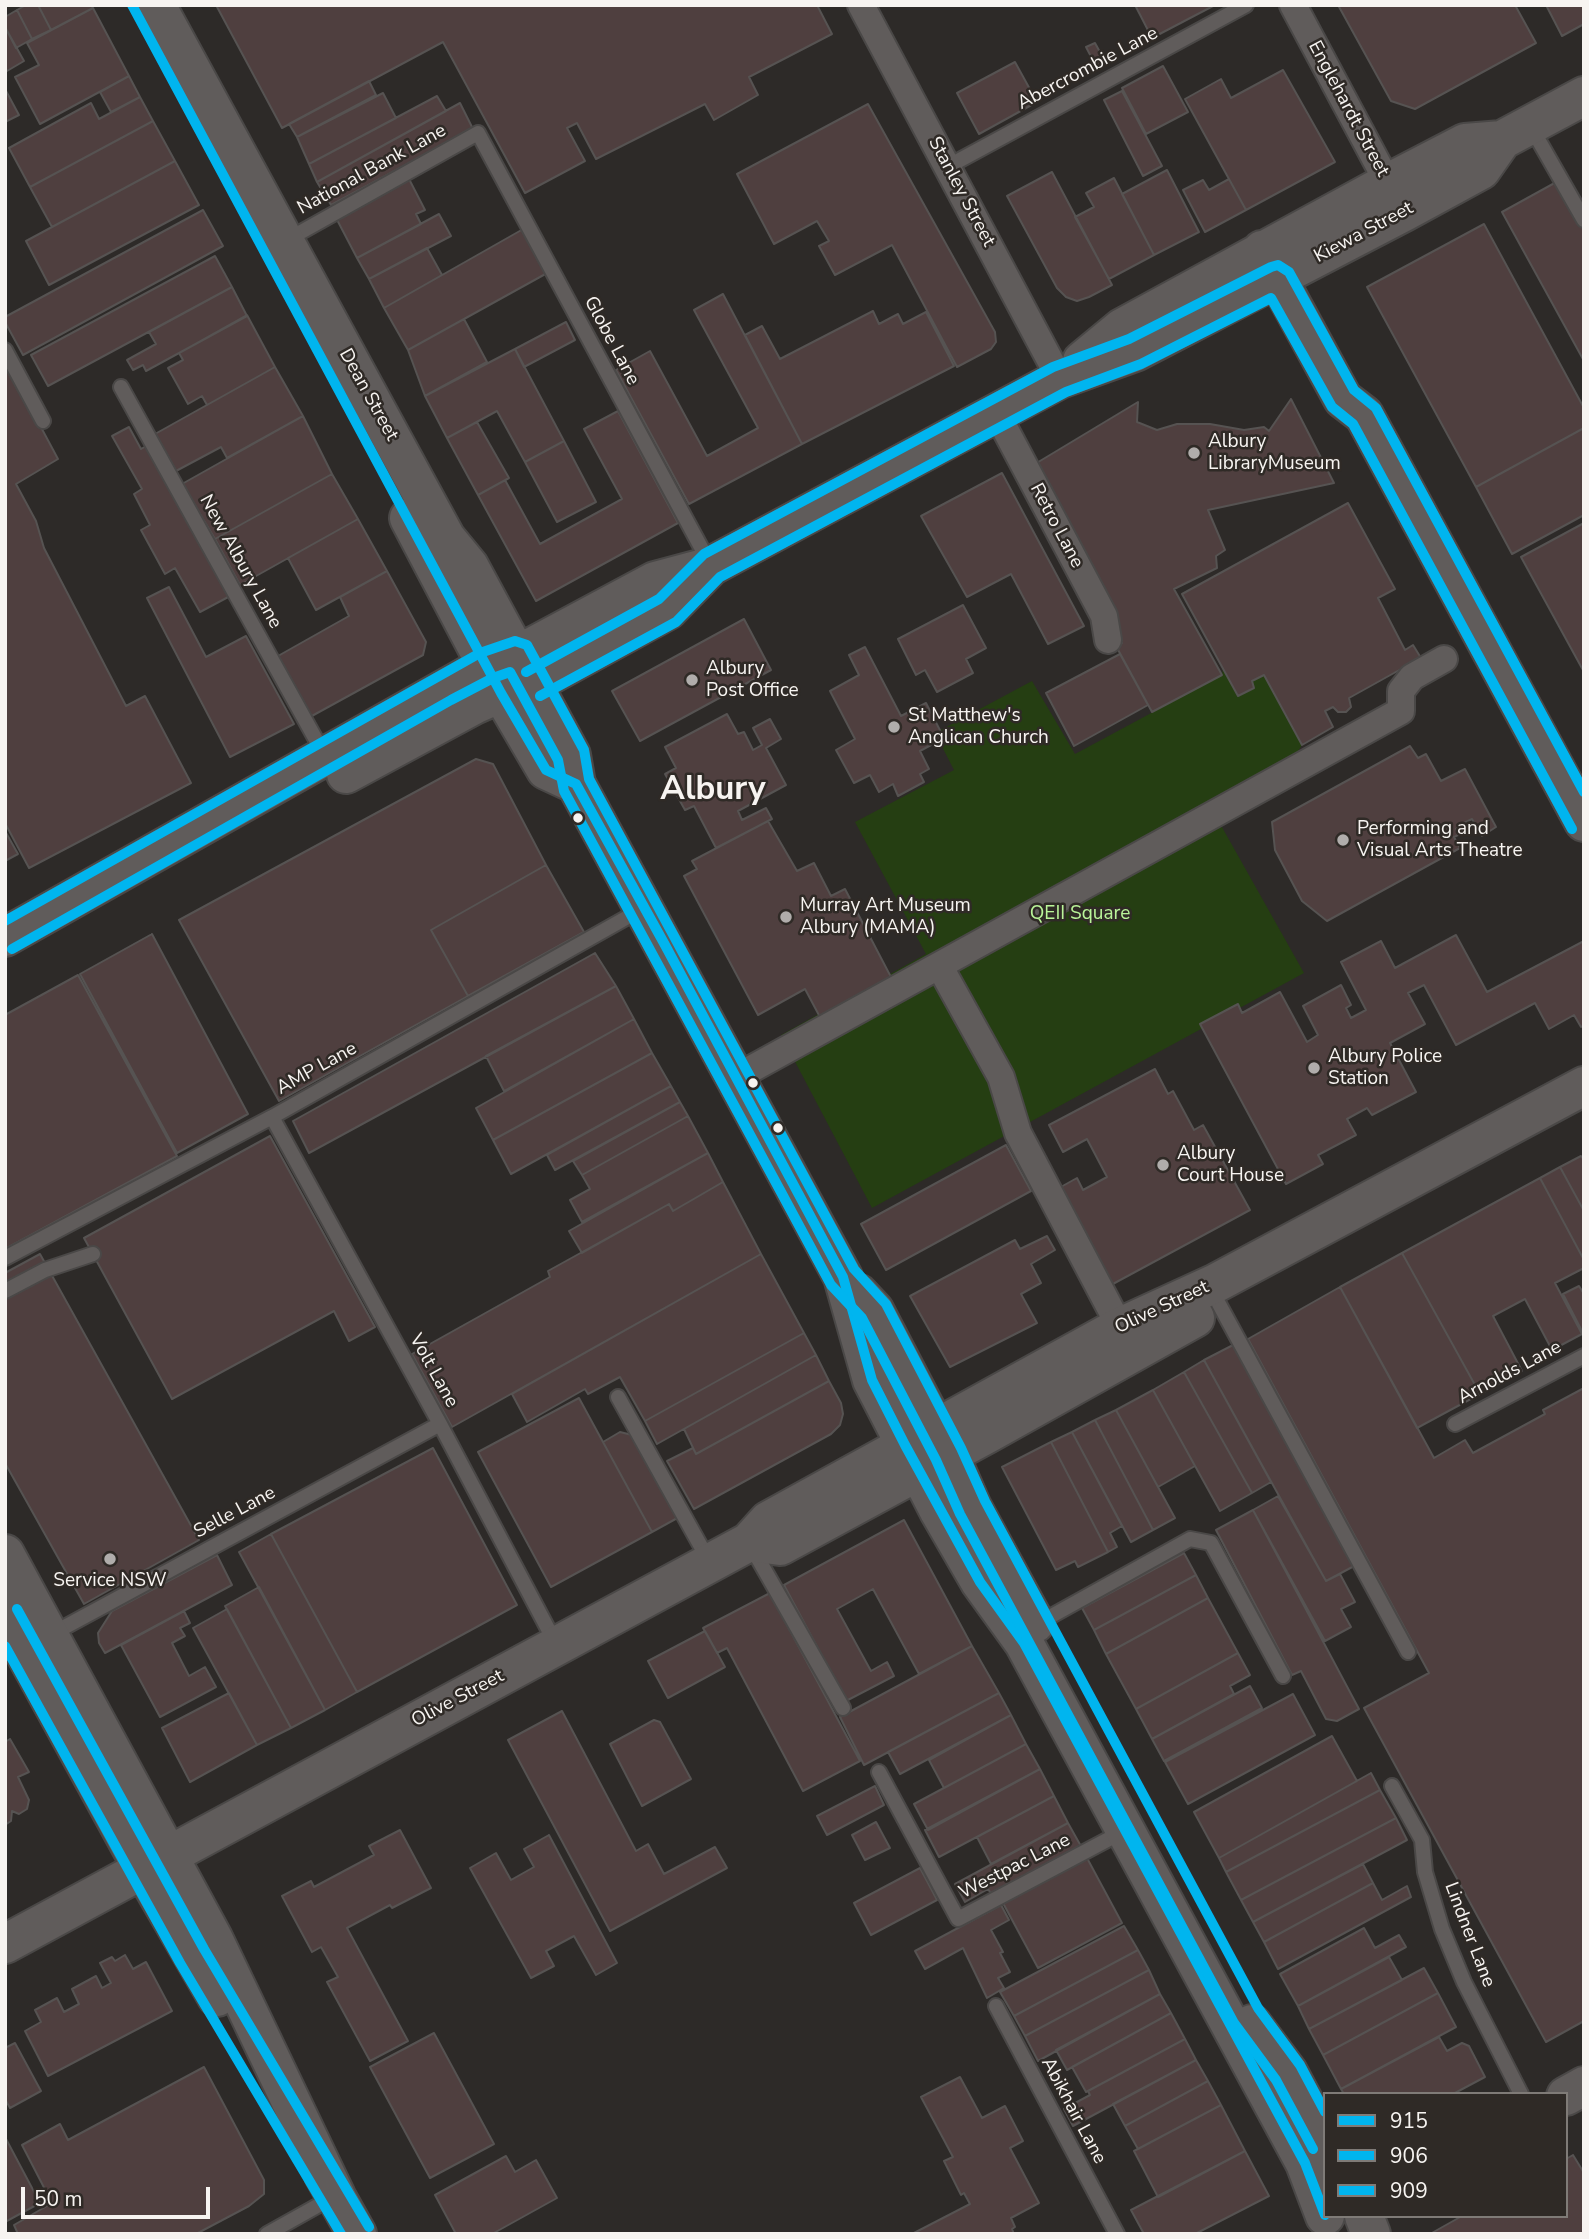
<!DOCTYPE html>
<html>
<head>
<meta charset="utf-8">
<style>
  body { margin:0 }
  #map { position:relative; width:1589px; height:2239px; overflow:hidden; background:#2d2a28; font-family:"Nunito Sans",sans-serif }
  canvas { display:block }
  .frame { position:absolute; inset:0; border:7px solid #f7f4f1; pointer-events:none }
  .legend { position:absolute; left:1323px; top:2092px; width:245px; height:126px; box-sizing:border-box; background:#2f2a26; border:2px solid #7f7b77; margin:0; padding:9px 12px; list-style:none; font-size:21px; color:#f7f4f1 }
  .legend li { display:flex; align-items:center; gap:14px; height:35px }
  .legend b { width:35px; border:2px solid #7f7b77 }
  .scale { position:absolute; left:21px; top:2187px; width:189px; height:32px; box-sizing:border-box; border:4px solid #f7f4f1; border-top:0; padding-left:9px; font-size:21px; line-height:24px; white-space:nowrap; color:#f7f4f1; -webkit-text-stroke:5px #2f2a26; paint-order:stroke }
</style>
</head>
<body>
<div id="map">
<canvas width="1589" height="2239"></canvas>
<div class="frame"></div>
<ul class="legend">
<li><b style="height:9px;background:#00b5ef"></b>915</li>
<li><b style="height:9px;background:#00b5ef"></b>906</li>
<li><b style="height:9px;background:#00b5ef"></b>909</li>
</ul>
<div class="scale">50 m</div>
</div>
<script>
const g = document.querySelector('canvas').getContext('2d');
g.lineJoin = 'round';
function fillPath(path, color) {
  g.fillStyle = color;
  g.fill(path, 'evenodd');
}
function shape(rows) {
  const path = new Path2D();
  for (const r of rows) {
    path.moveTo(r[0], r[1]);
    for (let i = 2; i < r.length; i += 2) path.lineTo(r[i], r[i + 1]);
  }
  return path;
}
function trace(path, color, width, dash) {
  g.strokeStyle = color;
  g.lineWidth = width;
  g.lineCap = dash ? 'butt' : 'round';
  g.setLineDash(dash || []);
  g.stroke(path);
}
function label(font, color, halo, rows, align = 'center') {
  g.font = font + ' "Nunito Sans",sans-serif';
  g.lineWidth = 5;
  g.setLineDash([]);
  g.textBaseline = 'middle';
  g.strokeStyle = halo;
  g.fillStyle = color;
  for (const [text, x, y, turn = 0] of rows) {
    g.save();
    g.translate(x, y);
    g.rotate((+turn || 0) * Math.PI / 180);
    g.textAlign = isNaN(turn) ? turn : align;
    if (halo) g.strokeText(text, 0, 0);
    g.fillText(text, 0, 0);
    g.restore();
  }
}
fillPath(shape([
  [1223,668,1239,696,1254,688,1252,681,1264,675,1302,745,1295,756,1209,804,1304,973,872,1208,781,1035,926,954,855,822,954,770,935,733,1032,681,1075,754,1222,675]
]), '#253e12');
const building = shape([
  [26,5,38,5,51,30,32,39,17,10,26,5],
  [38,5,91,5,93,8,51,30,38,5],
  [216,5,817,5,832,34,749,77,758,95,714,120,705,104,596,159,577,123,567,128,585,161,525,193,443,42,282,128,216,5],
  [1135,5,1215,5,1152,38,1135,5],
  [1338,5,1515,5,1536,43,1415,109,1391,101,1338,5],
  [1546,5,1584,5,1584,24,1562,36,1546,5],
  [93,8,129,76,40,124,15,77,39,65,27,43,93,8],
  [17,10,32,39,16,48,5,27,5,17,17,10],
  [5,27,24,61,7,71,5,67,5,27],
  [1095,43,1106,63,1097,68,1086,47,1095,43],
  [1015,62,1037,102,979,134,957,93,1015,62],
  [1163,66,1188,112,1146,134,1122,88,1163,66],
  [1283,70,1335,162,1246,210,1185,99,1221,79,1231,98,1283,70],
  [129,76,140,97,111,112,100,92,129,76],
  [369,81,376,95,297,137,289,124,369,81],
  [5,89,19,115,5,122,5,89],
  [1122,91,1162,166,1143,176,1104,100,1122,91],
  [383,93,396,118,309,164,297,137,383,93],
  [437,96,446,111,317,182,309,164,437,96],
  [140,97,153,121,30,187,9,148,91,103,99,119,140,97],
  [460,103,473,129,331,205,317,182,460,103],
  [868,104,995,332,996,342,991,349,957,367,892,245,835,275,819,246,829,241,817,221,774,244,737,174,868,104],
  [153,121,175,161,52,227,30,187,153,121],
  [175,161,199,205,49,285,26,241,175,161],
  [1167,170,1199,232,1154,255,1122,194,1167,170],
  [1052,172,1112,285,1089,297,1077,301,1066,297,1057,288,1007,196,1052,172],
  [408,177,425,210,416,214,421,224,357,258,334,214,408,177],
  [1114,178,1154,255,1109,279,1075,217,1094,207,1086,193,1114,178],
  [1229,179,1246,210,1205,232,1183,190,1203,180,1209,190,1229,179],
  [1560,180,1584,223,1584,361,1502,212,1560,180],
  [203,210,223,246,23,355,5,322,5,317,203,210],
  [439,214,451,236,369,279,357,258,439,214],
  [1484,224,1584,408,1584,428,1476,487,1367,287,1484,224],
  [525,228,549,272,408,350,384,308,525,228],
  [427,248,442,275,384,308,369,279,427,248],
  [215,256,232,287,48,386,31,355,215,256],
  [232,287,247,316,146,371,143,365,133,370,127,360,156,344,149,332,232,287],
  [723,294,802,444,689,504,616,370,650,351,707,456,758,428,694,310,723,294],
  [873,311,879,324,898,314,903,324,926,312,954,366,802,444,745,335,762,326,780,359,873,311],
  [247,315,275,367,207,405,202,396,188,404,168,368,183,360,179,353,247,315],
  [464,319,487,362,425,396,408,350,464,319],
  [566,322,575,340,524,367,515,349,566,322],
  [515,349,564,441,525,462,497,411,447,438,425,396,515,349],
  [5,360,58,459,16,484,36,521,44,548,126,706,145,696,191,783,29,868,5,823,5,360],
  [275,367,303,416,227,458,221,447,176,471,155,434,275,367],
  [1291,399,1334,483,1208,510,1225,550,1216,556,1217,568,1174,589,1222,675,1152,712,1116,646,1122,643,1030,467,1138,402,1137,422,1157,430,1177,424,1210,424,1244,430,1264,427,1269,431,1291,399],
  [618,411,678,523,536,601,478,495,505,480,540,544,622,499,584,429,618,411],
  [303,416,332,474,215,539,182,484,303,416],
  [477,422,509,478,478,495,447,438,477,422],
  [129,427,141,449,150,444,232,595,200,612,175,568,165,574,141,530,150,525,134,494,142,489,112,436,129,427],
  [1584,428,1584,515,1512,554,1476,487,1584,428],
  [564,441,596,502,557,522,525,462,564,441],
  [1002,473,1084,626,1048,644,1011,574,967,597,921,516,1002,473],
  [332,474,358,519,240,585,215,539,332,474],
  [1348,503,1395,589,1378,598,1405,650,1413,645,1421,658,1349,698,1351,707,1346,712,1338,712,1333,707,1325,711,1333,727,1302,745,1264,675,1252,681,1254,688,1238,696,1182,594,1348,503],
  [358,519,387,571,316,610,288,558,358,519],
  [1584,523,1584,672,1521,557,1584,523],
  [387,571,426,642,423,655,310,717,278,656,349,616,340,597,387,571],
  [169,587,206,657,246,636,294,724,230,757,147,598,169,587],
  [963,605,986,648,966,659,973,673,937,692,925,670,916,675,898,639,963,605],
  [744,619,771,670,640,741,612,691,744,619],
  [865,647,901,716,926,703,944,738,920,751,929,769,920,774,924,782,898,796,893,784,879,792,870,775,854,783,836,750,855,739,830,691,859,675,849,655,865,647],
  [1120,654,1148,705,1074,746,1046,693,1120,654],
  [727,714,738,734,744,732,753,750,762,745,753,728,770,719,781,739,766,748,786,785,738,811,742,820,766,808,772,819,716,848,694,806,685,810,665,774,676,768,665,747,727,714],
  [1410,746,1418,758,1426,754,1441,781,1465,769,1496,827,1482,836,1472,819,1464,823,1456,829,1458,835,1454,837,1460,848,1327,921,1302,901,1275,850,1272,822,1410,746],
  [476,759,493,764,546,865,431,930,468,996,279,1101,179,920,476,759],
  [768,821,797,871,814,863,831,896,845,889,892,979,821,1019,805,989,758,1015,684,876,697,869,692,861,768,821],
  [5,831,18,854,5,861,5,831],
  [546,865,584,932,468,996,431,930,546,865],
  [152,934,248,1114,177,1153,80,974,152,934],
  [1456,935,1487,992,1584,941,1584,1025,1581,1027,1574,1015,1549,1029,1535,1003,1456,1045,1424,985,1408,993,1425,1024,1390,1043,1416,1092,1372,1115,1367,1108,1347,1119,1356,1135,1318,1155,1323,1164,1286,1184,1200,1024,1238,1004,1242,1013,1280,992,1307,1042,1318,1035,1303,1006,1341,985,1351,1005,1346,1008,1351,1018,1366,1010,1341,962,1381,941,1395,968,1456,935],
  [595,953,616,986,309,1153,293,1121,595,953],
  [78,975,177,1156,5,1249,5,1015,78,975],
  [616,986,634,1019,504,1091,486,1056,616,986],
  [634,1019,652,1053,493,1140,476,1108,634,1019],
  [652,1053,671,1086,511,1174,493,1140,652,1053],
  [1155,1069,1168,1094,1173,1091,1194,1130,1203,1125,1250,1210,1111,1285,1059,1188,1077,1178,1083,1190,1107,1177,1087,1139,1063,1152,1049,1125,1155,1069],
  [671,1086,680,1102,555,1170,547,1155,671,1086],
  [680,1102,688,1116,582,1175,573,1161,680,1102],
  [688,1116,708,1153,582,1222,570,1200,590,1189,582,1175,688,1116],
  [270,1136,375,1327,349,1341,334,1311,172,1399,84,1238,270,1136],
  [1006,1145,1031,1191,886,1270,861,1224,1006,1145],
  [708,1153,723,1182,673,1211,669,1204,582,1253,569,1231,708,1153],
  [1581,1156,1584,1160,1584,1211,1560,1167,1581,1156],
  [1560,1167,1584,1211,1584,1260,1540,1178,1560,1167],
  [1540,1178,1584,1260,1584,1268,1555,1283,1582,1334,1552,1350,1525,1299,1493,1316,1522,1371,1480,1394,1402,1253,1540,1178],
  [723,1182,761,1254,452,1427,412,1354,550,1277,548,1271,669,1204,673,1211,723,1182],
  [1047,1236,1055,1250,1031,1264,1041,1283,1021,1294,1037,1323,950,1367,910,1296,1015,1240,1020,1249,1047,1236],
  [1402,1253,1480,1394,1417,1428,1340,1287,1402,1253],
  [40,1254,199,1540,84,1604,5,1463,5,1273,40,1254],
  [761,1254,804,1333,645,1421,620,1377,588,1394,585,1389,527,1422,512,1394,761,1254],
  [1579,1286,1584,1294,1584,1335,1563,1294,1579,1286],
  [1340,1287,1434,1458,1465,1440,1473,1453,1545,1414,1543,1410,1584,1388,1584,2021,1546,2042,1364,1708,1429,1673,1248,1339,1340,1287],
  [804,1333,816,1355,657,1444,645,1421,804,1333],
  [1235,1344,1356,1565,1326,1581,1204,1360,1235,1344],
  [816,1355,829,1381,696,1454,684,1429,816,1355],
  [1204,1360,1271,1482,1252,1493,1184,1372,1204,1360],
  [1184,1372,1252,1493,1220,1511,1153,1390,1184,1372],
  [829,1381,841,1403,843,1414,840,1425,831,1434,694,1509,667,1461,693,1448,696,1454,829,1381],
  [1153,1390,1195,1466,1158,1487,1116,1410,1153,1390],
  [579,1398,652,1532,551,1587,478,1452,579,1398],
  [1116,1410,1175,1518,1153,1530,1095,1420,1116,1410],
  [1095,1420,1153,1530,1131,1542,1072,1432,1095,1420],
  [620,1432,636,1436,681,1516,652,1532,603,1442,620,1432],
  [1072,1432,1122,1526,1110,1533,1117,1547,1108,1552,1051,1442,1072,1432],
  [1051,1442,1108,1552,1078,1567,1075,1561,1056,1570,1002,1467,1051,1442],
  [433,1448,517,1605,357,1692,271,1534,433,1448],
  [1278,1496,1326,1581,1340,1574,1355,1602,1341,1609,1351,1627,1325,1641,1253,1510,1278,1496],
  [1253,1510,1359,1709,1337,1721,1326,1719,1301,1671,1292,1675,1216,1530,1253,1510],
  [904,1520,972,1646,919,1674,873,1589,837,1609,871,1671,887,1662,894,1676,846,1701,784,1585,904,1520],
  [271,1534,357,1692,325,1710,239,1552,271,1534],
  [1184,1553,1196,1575,1094,1630,1082,1608,1184,1553],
  [217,1555,232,1585,105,1653,99,1643,98,1633,112,1611,217,1555],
  [1196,1575,1208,1598,1106,1654,1094,1630,1196,1575],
  [259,1587,325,1710,291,1728,225,1606,259,1587],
  [770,1593,860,1761,803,1791,727,1648,717,1653,703,1628,770,1593],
  [1208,1598,1238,1653,1136,1709,1106,1654,1208,1598],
  [227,1609,291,1728,257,1745,193,1628,227,1609],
  [184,1611,190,1623,180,1628,185,1636,172,1643,189,1676,205,1667,216,1687,160,1717,121,1645,184,1611],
  [705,1631,725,1667,668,1698,648,1661,705,1631],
  [972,1646,999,1693,864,1765,840,1717,972,1646],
  [1238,1653,1250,1675,1230,1686,1234,1694,1152,1739,1136,1709,1238,1653],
  [1250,1686,1262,1708,1164,1761,1152,1739,1250,1686],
  [229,1693,257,1745,190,1782,162,1728,229,1693],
  [999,1693,1011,1715,900,1774,888,1752,999,1693],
  [1293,1694,1315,1735,1188,1804,1165,1762,1293,1694],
  [562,1711,636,1851,648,1844,664,1874,715,1847,727,1868,610,1931,508,1740,562,1711],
  [1011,1715,1026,1744,944,1788,929,1760,1011,1715],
  [654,1720,660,1722,691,1779,642,1806,610,1744,654,1720],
  [1332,1736,1357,1781,1219,1858,1194,1812,1332,1736],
  [10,1739,29,1772,18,1777,29,1800,27,1809,19,1814,12,1811,11,1821,5,1825,5,1742,10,1739],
  [1026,1744,1040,1769,928,1830,914,1804,1026,1744],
  [1040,1769,1054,1796,939,1857,925,1830,1040,1769],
  [1371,1773,1380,1790,1226,1872,1219,1858,1371,1773],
  [875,1786,884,1805,827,1835,817,1816,875,1786],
  [1380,1790,1396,1818,1241,1900,1226,1872,1380,1790],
  [1054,1796,1068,1823,991,1864,977,1837,1054,1796],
  [1396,1818,1407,1840,1253,1922,1241,1900,1396,1818],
  [876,1822,890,1848,865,1860,852,1835,876,1822],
  [1068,1823,1082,1848,992,1895,988,1889,965,1902,955,1884,1068,1823],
  [400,1830,431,1888,392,1908,390,1905,347,1928,408,2041,370,2061,327,1982,338,1977,321,1947,312,1952,282,1896,311,1881,314,1887,374,1855,369,1846,400,1830],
  [549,1835,617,1963,596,1975,574,1936,546,1951,554,1966,531,1978,470,1868,496,1853,511,1880,534,1867,524,1849,549,1835],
  [1087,1858,1122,1923,1038,1968,1003,1903,1087,1858],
  [1363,1864,1373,1883,1264,1942,1253,1922,1363,1864],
  [920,1868,937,1900,871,1935,854,1903,920,1868],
  [1373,1883,1382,1900,1407,1886,1411,1897,1278,1969,1264,1942,1373,1883],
  [1001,1905,1009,1920,991,1930,1003,1952,1000,1953,1010,1972,998,1978,1004,1988,987,1998,963,1948,925,1969,915,1951,1001,1905],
  [1124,1926,1138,1950,1014,2016,1000,1992,1124,1926],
  [1364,1928,1375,1948,1399,1935,1406,1947,1298,2006,1280,1974,1364,1928],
  [1138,1950,1149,1970,1025,2036,1014,2016,1138,1950],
  [125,1955,133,1969,146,1962,172,2011,48,2076,25,2031,41,2022,35,2010,57,1998,64,2012,79,2004,72,1989,96,1976,102,1988,111,1983,100,1963,112,1957,115,1961,125,1955],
  [1389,1957,1402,1980,1309,2029,1298,2006,1389,1957],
  [1424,1968,1438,1993,1323,2055,1309,2029,1424,1968],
  [1149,1970,1160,1994,1038,2061,1025,2036,1149,1970],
  [1438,1993,1456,2027,1341,2089,1323,2055,1438,1993],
  [1160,1994,1171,2013,1067,2070,1056,2050,1160,1994],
  [1171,2013,1185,2039,1086,2092,1072,2067,1171,2013],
  [434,2033,494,2144,430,2178,370,2067,434,2033],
  [1439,2037,1447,2051,1462,2043,1469,2046,1485,2077,1453,2094,1344,2094,1341,2089,1439,2037],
  [1185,2039,1196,2060,1073,2126,1064,2109,1090,2095,1088,2091,1185,2039],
  [15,2043,41,2091,10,2108,5,2099,5,2048,15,2043],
  [1196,2060,1208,2081,1125,2126,1113,2104,1196,2060],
  [204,2067,264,2180,264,2194,249,2206,196,2234,18,2234,14,2225,52,2203,22,2145,60,2124,68,2140,204,2067],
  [960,2077,982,2118,1005,2106,1023,2141,1010,2148,1039,2203,1011,2218,1015,2227,1012,2229,1014,2234,912,2234,970,2204,964,2193,961,2195,944,2161,953,2157,921,2097,960,2077],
  [1208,2081,1221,2105,1138,2149,1125,2126,1208,2081],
  [1221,2105,1245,2151,1158,2197,1134,2151,1221,2105],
  [5,2137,40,2203,5,2222,5,2137],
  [1245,2151,1269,2196,1195,2234,1144,2234,1131,2210,1245,2151],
  [1573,2155,1584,2173,1584,2234,1430,2234,1462,2216,1566,2216,1566,2159,1573,2155],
  [506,2156,515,2172,536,2160,557,2198,492,2234,456,2234,435,2195,506,2156]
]);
fillPath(building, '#4f3f3f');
trace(building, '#565352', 2);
const lane = shape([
  [1531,127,1584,220],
  [947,167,1246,5],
  [285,241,478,133,710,564],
  [5,350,43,421],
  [121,387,325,756],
  [272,1117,440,1424,557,1646],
  [5,1258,272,1117,642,909],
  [5,1291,45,1270,93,1254],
  [1219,1304,1408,1652],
  [618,1397,709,1561],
  [1455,1424,1584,1356],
  [752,1548,843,1708],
  [1037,1624,1190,1539,1211,1543,1283,1676],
  [50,1635,440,1424],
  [879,1772,958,1919,1124,1831],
  [1392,1786,1422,1840,1425,1872,1442,1929,1464,1982,1521,2094],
  [996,2006,1117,2234],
  [267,2234,335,2196]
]);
const street = shape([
  [861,5,1060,379],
  [1293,5,1396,198],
  [997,414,1104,616,1108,640],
  [940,967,1001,1077,1018,1133,1120,1327],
  [735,1078,1401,711,1401,691,1412,677,1444,659]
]);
const secondary = shape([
  [156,5,446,538,469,566,571,755,576,784,843,1277,872,1380,888,1411,939,1511,980,1582,1024,1643,1305,2163,1325,2216],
  [1262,250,1343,399,1364,415,1584,822],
  [1082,361,1122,328,1388,183,1465,143,1502,140,1584,96],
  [409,518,501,693,546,770,576,784],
  [346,774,474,705,501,693,533,684,668,610,710,567],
  [5,937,487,665,517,655,655,581,711,566,1060,379,1135,352,1404,212,1481,170,1502,140],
  [859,1294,874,1310,949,1454,972,1507,1035,1623],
  [749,1542,780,1546,987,1434,1195,1318],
  [5,1554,213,1938,336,2196],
  [5,1616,143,1869,217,1997],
  [5,1944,749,1542,768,1521,1120,1327,1216,1283,1584,1086],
  [1252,2024,1288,2072,1325,2142],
  [1566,2096,1584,2086],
  [324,2175,357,2234],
  [1364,2216,1371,2234]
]);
trace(lane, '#4a4847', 18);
trace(street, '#4a4847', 30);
trace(secondary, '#4a4847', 42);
trace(lane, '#605c5b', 14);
trace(street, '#605c5b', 26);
trace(secondary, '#605c5b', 38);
trace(shape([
  [132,5,501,693,546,770,576,784,665,945,843,1277,872,1380,905,1445,980,1582,1024,1643,1305,2163,1325,2215]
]), '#00b5ef', 10);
trace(shape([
  [540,696,676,622,720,577,1066,392,1141,364,1271,298,1332,407,1353,424,1572,829],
  [12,949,451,700,493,678,510,672,558,760,564,791,781,1192,831,1285,862,1318,936,1460,960,1514,1234,2023,1276,2080,1313,2149],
  [5,1646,180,1963,341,2234]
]), '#00b5ef', 10);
trace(shape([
  [526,672,659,599,704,554,1053,367,1129,339,1271,267,1278,265,1289,272,1354,390,1376,408,1584,792],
  [5,921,480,653,515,641,527,645,584,750,589,779,854,1269,886,1304,961,1448,985,1501,1258,2008,1300,2065,1325,2112],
  [17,1609,204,1949,369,2227]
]), '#00b5ef', 10);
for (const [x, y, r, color] of [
  [1194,453,7,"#b0adab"],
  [692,680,7,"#b0adab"],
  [894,727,7,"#b0adab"],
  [578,818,6,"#f7f4f1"],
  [1343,840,7,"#b0adab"],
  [786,917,7,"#b0adab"],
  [1314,1068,7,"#b0adab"],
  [753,1083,6,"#f7f4f1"],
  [778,1128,6,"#f7f4f1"],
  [1163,1165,7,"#b0adab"],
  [110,1559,7,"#b0adab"]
]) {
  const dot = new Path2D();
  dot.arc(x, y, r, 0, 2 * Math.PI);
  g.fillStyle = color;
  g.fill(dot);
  trace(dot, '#2f2a26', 2.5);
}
label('19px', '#f7f4f1', '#2f2a26', [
  ["Abercrombie Lane",1088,69,-28],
  ["Englehardt Street",1348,109,62],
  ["National Bank Lane",372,170,-29],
  ["Stanley Street",961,192,62],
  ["Kiewa Street",1364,233,-28],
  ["Globe Lane",611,341,62],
  ["Dean Street",368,395,61],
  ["Retro Lane",1056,526,62],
  ["New Albury Lane",240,562,61],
  ["AMP Lane",317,1069,-29],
  ["Olive Street",1162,1308,-25],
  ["Volt Lane",433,1371,61],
  ["Arnolds Lane",1510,1373,-28],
  ["Selle Lane",235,1513,-28],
  ["Olive Street",458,1699,-28],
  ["Westpac Lane",1015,1867,-27],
  ["Lindner Lane",1469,1935,69],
  ["Abikhair Lane",1073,2111,62]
]);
label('19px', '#f7f4f1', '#2f2a26', [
  ["Albury",1208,442],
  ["LibraryMuseum",1208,464],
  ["Albury",706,669],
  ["Post Office",706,691],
  ["St Matthew's",908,716],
  ["Anglican Church",908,738],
  ["Performing and",1357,829],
  ["Visual Arts Theatre",1357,851],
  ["Murray Art Museum",800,906],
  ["Albury (MAMA)",800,928],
  ["Albury Police",1328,1057],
  ["Station",1328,1079],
  ["Albury",1177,1154],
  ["Court House",1177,1176],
  ["Service NSW",110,1581,"center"]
], 'left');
label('19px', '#baf499', '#2f2a26', [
  ["QEII Square",1080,914]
]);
label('bold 33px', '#f7f4f1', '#2f2a26', [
  ["Albury",713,791]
]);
</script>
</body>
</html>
